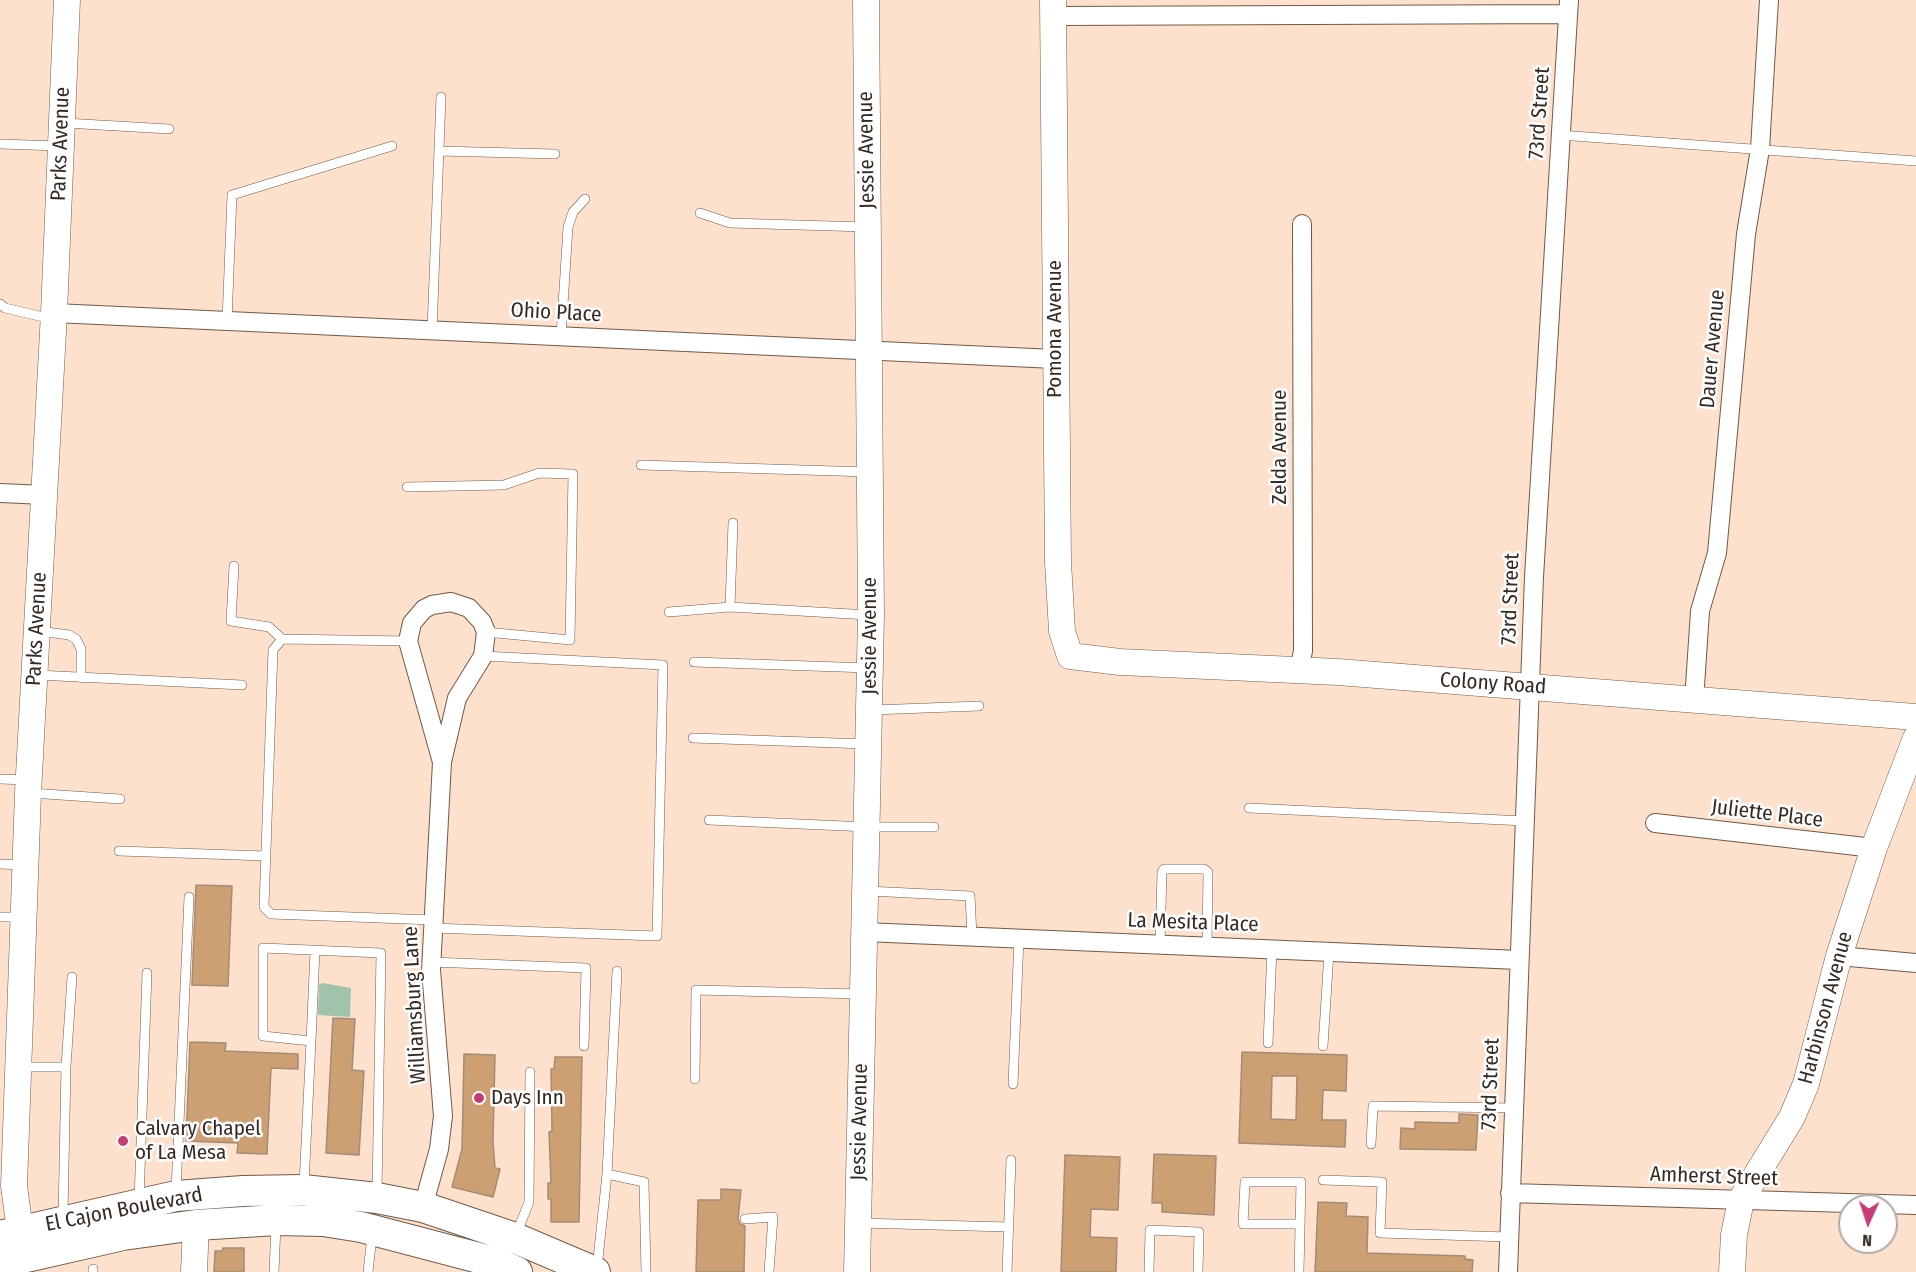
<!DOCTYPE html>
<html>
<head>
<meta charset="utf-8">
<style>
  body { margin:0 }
  #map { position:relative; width:1916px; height:1272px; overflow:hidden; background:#fee1cc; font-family:"Fira Sans Condensed",sans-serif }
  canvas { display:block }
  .north { position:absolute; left:1838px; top:1194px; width:60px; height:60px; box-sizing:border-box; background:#fff; border:2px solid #aeaaa7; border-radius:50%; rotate:183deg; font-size:16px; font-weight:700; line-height:24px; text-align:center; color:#352a22 }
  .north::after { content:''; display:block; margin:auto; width:21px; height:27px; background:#c63c74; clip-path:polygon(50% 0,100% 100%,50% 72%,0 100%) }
</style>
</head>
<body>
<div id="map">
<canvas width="1916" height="1272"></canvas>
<div class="north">N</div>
</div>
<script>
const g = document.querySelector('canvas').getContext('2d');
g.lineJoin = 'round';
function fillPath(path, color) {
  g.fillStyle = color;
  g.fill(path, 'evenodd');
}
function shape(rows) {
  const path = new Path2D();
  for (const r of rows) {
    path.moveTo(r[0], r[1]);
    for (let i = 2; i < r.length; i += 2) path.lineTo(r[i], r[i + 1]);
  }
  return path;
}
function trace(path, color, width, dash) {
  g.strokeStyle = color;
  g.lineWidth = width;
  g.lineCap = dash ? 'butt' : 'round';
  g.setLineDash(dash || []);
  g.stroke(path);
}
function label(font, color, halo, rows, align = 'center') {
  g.font = font + ' "Fira Sans Condensed",sans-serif';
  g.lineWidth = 5;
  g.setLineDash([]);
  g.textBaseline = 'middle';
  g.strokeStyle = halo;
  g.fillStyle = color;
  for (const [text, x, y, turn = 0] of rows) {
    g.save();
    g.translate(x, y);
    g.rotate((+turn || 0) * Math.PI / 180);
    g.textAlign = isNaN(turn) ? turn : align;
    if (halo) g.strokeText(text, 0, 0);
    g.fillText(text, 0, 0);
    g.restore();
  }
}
fillPath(shape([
  [322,983,351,988,350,1017,318,1015,319,985]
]), '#a0c3ab');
const building = shape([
  [196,885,232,886,228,986,192,985,196,885],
  [333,1018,355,1019,352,1070,364,1071,359,1155,326,1153,333,1018],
  [190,1042,226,1043,225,1051,298,1054,298,1069,271,1068,267,1154,237,1153,238,1143,186,1141,190,1042],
  [1242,1052,1347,1055,1346,1091,1323,1090,1322,1120,1346,1120,1345,1147,1239,1143,1242,1052],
  [1272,1076,1297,1076,1296,1120,1271,1119,1272,1076],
  [464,1054,495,1055,493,1141,495,1168,500,1169,493,1197,452,1187,462,1149,464,1054],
  [555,1057,582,1057,579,1222,551,1222,551,1199,548,1199,548,1183,551,1183,549,1132,552,1131,551,1069,554,1069,555,1057],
  [1459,1114,1478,1115,1476,1150,1400,1149,1401,1128,1415,1129,1415,1122,1459,1123,1459,1114],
  [1154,1154,1216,1156,1214,1215,1162,1212,1162,1203,1152,1203,1154,1154],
  [1065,1155,1120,1157,1118,1210,1091,1209,1090,1237,1117,1238,1116,1272,1061,1272,1065,1155],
  [721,1189,741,1190,738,1219,740,1224,745,1226,744,1272,696,1272,698,1200,721,1200,721,1189],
  [1318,1202,1347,1203,1346,1216,1368,1217,1367,1253,1465,1256,1465,1259,1473,1260,1472,1272,1315,1272,1318,1202],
  [223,1248,244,1248,244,1272,214,1272,215,1251,222,1251,223,1248]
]);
fillPath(building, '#cda074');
trace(building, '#a38c76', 1.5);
const lane = shape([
  [65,123,169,129],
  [1560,135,1916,161],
  [0,144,59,146],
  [439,151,555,154],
  [700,213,730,223,866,227],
  [0,304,5,308,52,319],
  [227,321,232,195,392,146],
  [432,330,441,97],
  [561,336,568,227,573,212,585,199],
  [641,465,869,472],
  [407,487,504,485,539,473,573,474,570,640,486,632],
  [733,523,730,607,869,615],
  [234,566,231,621,269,627,282,639],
  [669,612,730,607],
  [39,631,69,635,76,639,81,649,81,678],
  [408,641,282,639,273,650,264,907,271,914,433,920],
  [694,662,869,668],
  [37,675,242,685],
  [872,710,979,706],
  [693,738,866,744],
  [0,779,27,780],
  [30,793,120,799],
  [1249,808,1525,821],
  [709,820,868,827,934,827],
  [119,851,266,856],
  [0,864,24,865],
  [868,891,970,896,972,936],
  [0,917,22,917],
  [432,928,657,936,663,665,483,656],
  [1160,944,1162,872,1164,869,1204,869,1208,872,1207,947],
  [315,950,311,1041,263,1036,263,948,381,953,377,1193],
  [431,962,586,968,584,1046],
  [1268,1043,1272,949],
  [1323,1046,1329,952],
  [21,1067,66,1067,63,1216],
  [66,1067,72,977],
  [695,1079,696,990,861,994],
  [1013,1084,1019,939],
  [1371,1144,1373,1106,1513,1108],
  [607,1174,617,971],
  [1323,1180,1382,1182,1380,1233,1508,1237],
  [304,1185,311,1041],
  [176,1191,189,897],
  [139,1200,147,973],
  [745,1219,773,1217,769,1272],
  [860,1223,1008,1227],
  [516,1235,529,1202,530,1072],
  [597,1268,607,1174,644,1182,646,1272],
  [93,1272,93,1269],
  [274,1272,276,1225],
  [368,1272,372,1236],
  [1007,1272,1011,1160],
  [1149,1272,1150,1230,1199,1232,1198,1272],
  [1299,1272,1301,1182,1245,1182,1243,1224,1300,1224]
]);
const street = shape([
  [1054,16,1568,14],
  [54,313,1055,359],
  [0,493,45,495],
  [451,602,469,608,482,622,486,632,483,656,457,698,442,762,408,641,412,623,424,609,432,605,451,602],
  [1299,670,1303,651,1302,224],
  [1694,701,1700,611,1717,553,1746,234,1760,149,1769,0],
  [1655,823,1874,848],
  [864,932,1519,960],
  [1839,956,1916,963],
  [1510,1193,1916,1205],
  [423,1207,439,1149,443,1116,431,970,442,762],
  [1508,1272,1534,577,1569,0]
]);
const secondary = shape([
  [1053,0,1058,562,1062,631,1070,656,1120,662,1338,672,1916,717],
  [23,1252,14,1186,28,793,54,313,67,0],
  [194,1272,196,1225],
  [857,1272,871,615,866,0],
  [1732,1272,1734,1235,1741,1200,1792,1117,1806,1084,1839,956,1874,848,1916,738]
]);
const primary = shape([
  [0,1236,176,1196,243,1191,303,1190,377,1198,423,1207,515,1238,595,1272],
  [0,1263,123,1235,196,1225,277,1220,323,1221,361,1227,498,1263,517,1272]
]);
trace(lane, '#725947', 10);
trace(street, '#725947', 20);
trace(secondary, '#725947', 27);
trace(primary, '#725947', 32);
trace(lane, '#fff', 9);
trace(street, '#fff', 18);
trace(secondary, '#fff', 26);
trace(primary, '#fff', 30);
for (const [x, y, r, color] of [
  [479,1098,6,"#c63c74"],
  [123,1141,6,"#c63c74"]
]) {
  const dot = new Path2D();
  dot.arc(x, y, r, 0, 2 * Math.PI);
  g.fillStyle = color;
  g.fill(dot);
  trace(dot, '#fff', 2);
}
label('21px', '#352a22', '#fff', [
  ["73rd Street",1540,113,-86],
  ["Parks Avenue",61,144,-88],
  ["Jessie Avenue",867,150,-91],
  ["Ohio Place",556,313,3],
  ["Pomona Avenue",1055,329,-90],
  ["Dauer Avenue",1713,349,-85],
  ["Zelda Avenue",1280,447,-90],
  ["73rd Street",1511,599,-88],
  ["Parks Avenue",37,629,-87],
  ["Jessie Avenue",870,636,-90],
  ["Colony Road",1493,684,4],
  ["Juliette Place",1767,814,7],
  ["La Mesita Place",1193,923,2],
  ["Williamsburg Lane",415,1005,-93],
  ["Harbinson Avenue",1826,1008,-75],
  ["73rd Street",1491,1084,-88],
  ["Jessie Avenue",860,1122,-89],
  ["Amherst Street",1714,1177,2],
  ["El Cajon Boulevard",124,1210,-11]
]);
label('21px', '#352a22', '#fff', [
  ["Days Inn",491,1098],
  ["Calvary Chapel",135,1129],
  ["of La Mesa",135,1153]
], 'left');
</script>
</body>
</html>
